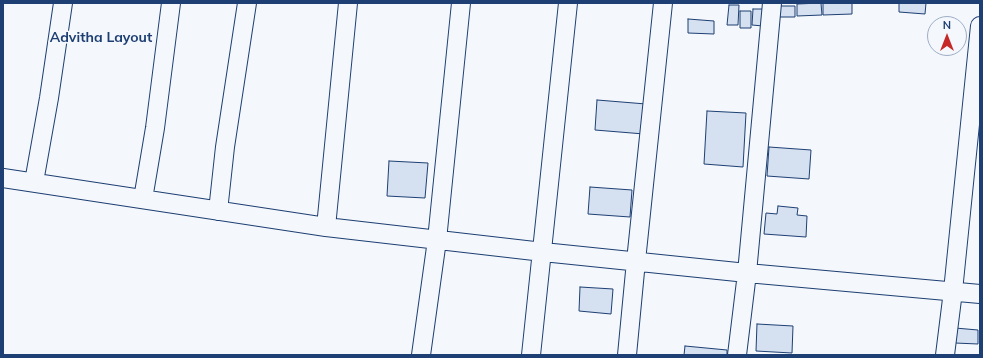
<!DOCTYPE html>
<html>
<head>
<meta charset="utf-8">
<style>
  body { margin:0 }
  #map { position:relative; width:983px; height:358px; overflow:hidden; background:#f4f7fb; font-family:Mulish,sans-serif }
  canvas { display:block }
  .frame { position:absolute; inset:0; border:4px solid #1d3f73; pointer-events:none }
  .north { position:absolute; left:927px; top:16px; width:40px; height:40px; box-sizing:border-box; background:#f4f7fb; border:1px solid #9eadc5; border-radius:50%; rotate:0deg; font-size:11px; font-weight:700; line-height:16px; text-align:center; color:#1d3f73 }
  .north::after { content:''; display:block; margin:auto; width:14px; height:18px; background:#c62828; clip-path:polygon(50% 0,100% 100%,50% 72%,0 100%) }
</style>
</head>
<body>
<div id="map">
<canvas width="983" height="358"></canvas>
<div class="frame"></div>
<div class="north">N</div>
</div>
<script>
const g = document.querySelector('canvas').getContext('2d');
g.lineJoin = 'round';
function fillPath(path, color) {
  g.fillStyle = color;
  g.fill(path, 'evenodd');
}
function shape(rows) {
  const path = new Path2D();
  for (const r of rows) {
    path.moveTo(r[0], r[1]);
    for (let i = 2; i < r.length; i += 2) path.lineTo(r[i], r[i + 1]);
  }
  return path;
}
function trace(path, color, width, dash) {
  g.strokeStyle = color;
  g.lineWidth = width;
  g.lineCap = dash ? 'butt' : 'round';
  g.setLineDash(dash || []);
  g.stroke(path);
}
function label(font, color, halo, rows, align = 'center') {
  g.font = font + ' Mulish,sans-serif';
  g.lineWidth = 3;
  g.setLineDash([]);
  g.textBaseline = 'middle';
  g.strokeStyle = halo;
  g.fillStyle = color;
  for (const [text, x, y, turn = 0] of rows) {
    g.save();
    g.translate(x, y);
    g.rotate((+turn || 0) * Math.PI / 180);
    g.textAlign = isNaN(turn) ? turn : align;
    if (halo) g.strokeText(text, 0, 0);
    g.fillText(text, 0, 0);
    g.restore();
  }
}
const building = shape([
  [821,3,822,15,797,16,797,4,821,3],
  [823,3,852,3,852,14,823,15,823,3],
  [899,3,926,3,925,14,899,12,899,3],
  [729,5,739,5,738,25,727,25,729,5],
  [778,6,795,6,795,17,778,17,778,6],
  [753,9,763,9,763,26,752,25,753,9],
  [740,11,751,11,751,28,740,28,740,11],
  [688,19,714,21,714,34,688,33,688,19],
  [597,100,646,104,644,134,595,130,597,100],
  [707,111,746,113,743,167,704,164,707,111],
  [769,147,811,150,809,179,767,176,769,147],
  [389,161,428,163,425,198,387,196,389,161],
  [590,187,632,190,630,217,588,214,590,187],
  [778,206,798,208,797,215,807,216,806,237,764,234,766,213,777,214,778,206],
  [580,287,613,289,611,314,579,311,580,287],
  [757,324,793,326,792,353,756,351,757,324],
  [955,328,978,330,978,344,955,343,955,328],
  [685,346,727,350,727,355,684,355,685,346]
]);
fillPath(building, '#d5e0f0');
trace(building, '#1d3f73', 1);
const minor = shape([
  [3,178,326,227,543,252,747,273,980,294],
  [34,182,49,98,63,3],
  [143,199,155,128,171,3],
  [218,211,225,147,247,3],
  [326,227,348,3],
  [421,355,437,240,461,3],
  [531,355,568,3],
  [627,355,636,261,663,3],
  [737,355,747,273,772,3],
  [945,355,953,291,980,26]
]);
trace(minor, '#1d3f73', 20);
trace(minor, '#f4f7fb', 18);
label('bold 14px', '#1d3f73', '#f4f7fb', [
  ["Advitha Layout",101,38]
]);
</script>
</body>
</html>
